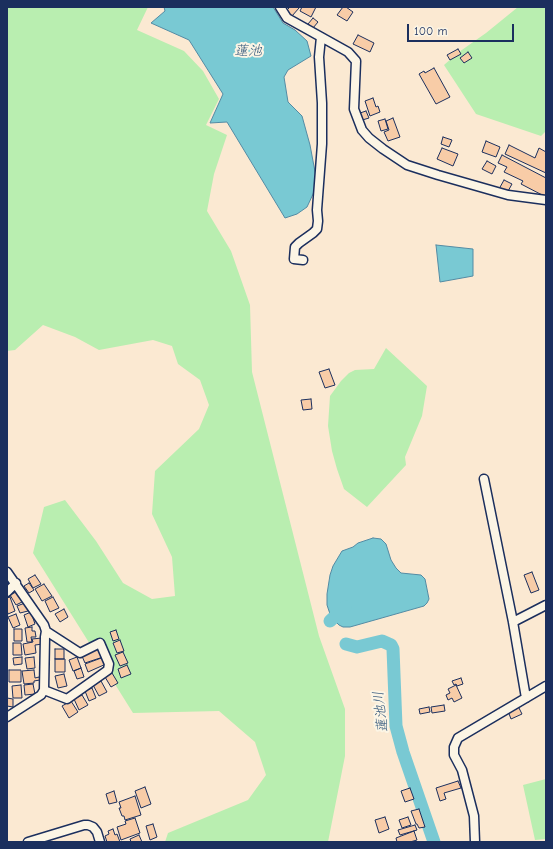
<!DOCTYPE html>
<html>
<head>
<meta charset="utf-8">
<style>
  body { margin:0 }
  #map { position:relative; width:553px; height:849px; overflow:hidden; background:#fbe9d2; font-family:"Comic Neue",sans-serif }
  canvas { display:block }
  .frame { position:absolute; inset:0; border:8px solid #1b2f5e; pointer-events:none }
  .scale { position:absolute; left:407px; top:24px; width:107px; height:18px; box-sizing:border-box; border:2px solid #1b2f5e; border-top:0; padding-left:5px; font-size:12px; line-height:14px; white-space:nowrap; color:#1b2f5e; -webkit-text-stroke:3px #fcf5e5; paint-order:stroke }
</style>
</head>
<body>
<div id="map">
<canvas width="553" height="849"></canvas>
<div class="frame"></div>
<div class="scale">100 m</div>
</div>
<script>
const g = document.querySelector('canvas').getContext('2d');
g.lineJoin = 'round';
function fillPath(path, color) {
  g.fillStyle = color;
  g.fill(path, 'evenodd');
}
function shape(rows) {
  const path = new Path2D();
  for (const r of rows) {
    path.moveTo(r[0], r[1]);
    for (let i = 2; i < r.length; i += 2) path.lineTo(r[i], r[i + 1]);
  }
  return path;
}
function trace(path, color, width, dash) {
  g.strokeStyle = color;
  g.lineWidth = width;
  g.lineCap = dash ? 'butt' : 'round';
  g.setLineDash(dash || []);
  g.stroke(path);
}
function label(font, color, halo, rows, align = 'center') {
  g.font = font + ' "Comic Neue","Klee One",sans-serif';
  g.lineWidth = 4;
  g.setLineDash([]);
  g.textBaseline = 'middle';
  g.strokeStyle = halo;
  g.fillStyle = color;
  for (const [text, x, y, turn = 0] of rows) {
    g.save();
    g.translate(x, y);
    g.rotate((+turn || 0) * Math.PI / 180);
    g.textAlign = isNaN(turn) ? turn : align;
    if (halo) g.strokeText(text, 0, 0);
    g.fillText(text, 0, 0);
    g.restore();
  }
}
fillPath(shape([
  [7,7,148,7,137,30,184,51,203,71,219,99,206,125,227,135,214,174,207,211,231,251,250,305,252,372,319,636,345,709,345,756,328,842,165,842,168,833,248,800,266,775,255,742,219,711,133,713,33,553,44,507,65,500,96,541,123,583,152,599,175,596,172,557,152,514,155,471,199,429,209,405,200,380,178,364,172,346,153,340,99,350,75,337,43,325,15,350,7,351],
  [518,7,546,7,546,131,541,136,476,114,444,65,459,52,486,33],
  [386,348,427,386,422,416,405,457,406,465,367,507,344,489,337,469,332,451,328,426,330,396,341,381,349,373,355,370,374,369],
  [546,779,546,839,535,840,523,785]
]), '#b9eeb0');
const water = shape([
  [164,7,273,7,283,23,295,30,307,41,311,56,288,70,284,77,288,102,302,116,310,145,316,177,314,192,307,207,297,214,285,218,227,122,210,123,223,94,189,40,151,23,165,11,164,7],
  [436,245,473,249,473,276,440,282,436,245],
  [373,538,381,539,386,544,391,560,396,568,401,573,421,575,425,579,429,599,427,603,424,606,350,627,343,627,339,625,331,617,327,605,327,594,330,575,333,566,342,551,353,547,358,543,373,538]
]);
fillPath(water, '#79c9d3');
trace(water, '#538ba4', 1);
trace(shape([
  [330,621,345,607],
  [346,644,357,647,382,641,391,645,393,649,396,726,403,752,434,842]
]), '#79c9d3', 13);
const building = shape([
  [290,7,298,7,299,8,292,16,286,11,290,7],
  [302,7,316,7,311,17,300,11,302,7],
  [343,7,346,7,353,12,347,21,337,15,343,7],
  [313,18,318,22,313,28,308,24,313,18],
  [358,35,374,43,370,52,353,44,358,35],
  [458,49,461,54,450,60,447,55,458,49],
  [468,52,472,58,464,63,460,58,468,52],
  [434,68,450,97,436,104,419,74,424,71,425,73,434,68],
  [373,98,376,107,378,106,380,112,370,116,365,101,373,98],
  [366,111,369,118,359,121,357,114,366,111],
  [393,118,400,137,388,141,384,132,389,130,386,121,393,118],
  [385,119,388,129,381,131,378,121,385,119],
  [443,137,452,140,449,147,441,144,443,137],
  [486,141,500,147,496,157,482,152,486,141],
  [509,145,535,158,539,148,546,152,546,173,505,154,509,145],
  [442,148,458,154,453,166,437,159,442,148],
  [502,155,546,178,546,197,521,184,523,181,504,172,507,167,498,163,502,155],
  [487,161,496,166,492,174,482,169,487,161],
  [504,180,512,184,507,193,499,189,504,180],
  [329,369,335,385,325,388,319,372,329,369],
  [311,399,312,409,303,410,301,400,311,399],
  [532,572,539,590,531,593,524,575,532,572],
  [35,575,41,584,33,588,28,579,35,575],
  [29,583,34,590,29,593,24,586,29,583],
  [44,584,52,596,42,601,35,589,44,584],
  [20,590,26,600,16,605,10,595,20,590],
  [10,597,15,611,8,614,7,610,7,598,10,597],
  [53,597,59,608,50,612,45,601,53,597],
  [25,603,28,611,20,613,17,606,25,603],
  [64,609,68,617,60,622,55,614,64,609],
  [31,612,35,624,28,627,24,615,31,612],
  [16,614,20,625,13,628,8,617,16,614],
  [32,627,32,631,35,631,36,637,31,637,32,642,27,642,25,628,32,627],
  [14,629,22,629,22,641,14,641,14,629],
  [116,630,119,639,113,641,110,632,116,630],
  [42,638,43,644,35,645,36,653,25,655,23,644,33,642,32,639,42,638],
  [120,640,124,651,117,653,113,643,120,640],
  [13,643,21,643,22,655,13,655,13,643],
  [99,647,103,657,85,663,81,654,99,647],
  [55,649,64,649,64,659,55,659,55,649],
  [123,652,128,663,120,666,115,655,123,652],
  [22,657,22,664,14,665,13,658,22,657],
  [34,657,35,668,27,669,25,658,34,657],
  [77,657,81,668,73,671,69,660,77,657],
  [104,657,106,664,88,672,85,664,104,657],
  [55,659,65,659,65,672,55,672,55,659],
  [127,665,131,674,121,678,118,669,127,665],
  [81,668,84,677,77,679,74,671,81,668],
  [9,670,21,670,21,682,9,682,9,670],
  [34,670,35,678,39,677,40,680,34,681,34,683,24,684,22,671,34,670],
  [112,673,118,683,111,687,105,677,112,673],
  [64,674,67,686,58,688,55,676,64,674],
  [461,678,463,684,457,686,456,684,454,685,452,681,461,678],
  [101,681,107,692,99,696,93,685,101,681],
  [33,684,35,694,25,695,24,685,33,684],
  [21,685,22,698,13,698,12,686,21,685],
  [456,685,462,698,454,702,452,698,448,700,446,695,450,693,448,689,456,685],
  [92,688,96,698,89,701,85,691,92,688],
  [82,695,88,705,79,710,74,699,82,695],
  [7,698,13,699,13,707,7,706,7,698],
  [71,701,78,712,69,718,62,706,71,701],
  [444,705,445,711,432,713,431,707,444,705],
  [518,706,522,714,511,719,508,711,518,706],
  [429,707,430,712,420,714,419,709,429,707],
  [458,781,461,788,444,793,446,799,440,801,436,788,458,781],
  [145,787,151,804,141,808,135,791,145,787],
  [410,788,414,799,405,802,401,791,410,788],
  [114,791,117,802,109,804,106,794,114,791],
  [135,796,141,815,125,820,124,816,122,816,119,808,121,808,119,802,135,796],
  [419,809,425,827,419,828,417,824,416,824,411,811,419,809],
  [385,817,389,829,379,833,375,820,385,817],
  [408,817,411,825,402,828,399,820,408,817],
  [135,818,140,833,121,840,117,827,126,824,125,821,135,818],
  [153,824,157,837,150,840,146,826,153,824],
  [415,825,417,830,400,835,398,830,415,825],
  [113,829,115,835,117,834,120,842,107,842,105,836,109,834,108,831,113,829],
  [414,831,417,840,410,842,397,842,396,838,414,831],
  [139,835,142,842,131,842,130,839,139,835]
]);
fillPath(building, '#f8cca7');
trace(building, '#1b2f5e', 1);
const street = shape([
  [280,7,287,18,348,52,356,61,354,109,362,130,369,138,383,149,407,165,438,175,508,195,546,200],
  [303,260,294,259,295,247,299,243,313,233,317,229,318,221,317,210,322,144,322,103,319,57,321,37],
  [484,479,513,622,526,698],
  [7,572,44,625,46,631,45,637,44,690,41,695,7,717],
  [7,592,16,583],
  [513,622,546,605],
  [44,690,67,699,108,670,109,664,100,643,80,653,46,631],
  [28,842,84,825,88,825,93,827,97,832,100,842],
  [475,842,474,816,462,770,454,755,454,747,458,738,546,686]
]);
trace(street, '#1b2f5e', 11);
trace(street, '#fcf5e5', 8);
label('italic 14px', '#32567b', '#fcf5e5', [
  ["蓮池",248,51],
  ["蓮池川",381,712,-97]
]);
</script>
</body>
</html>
